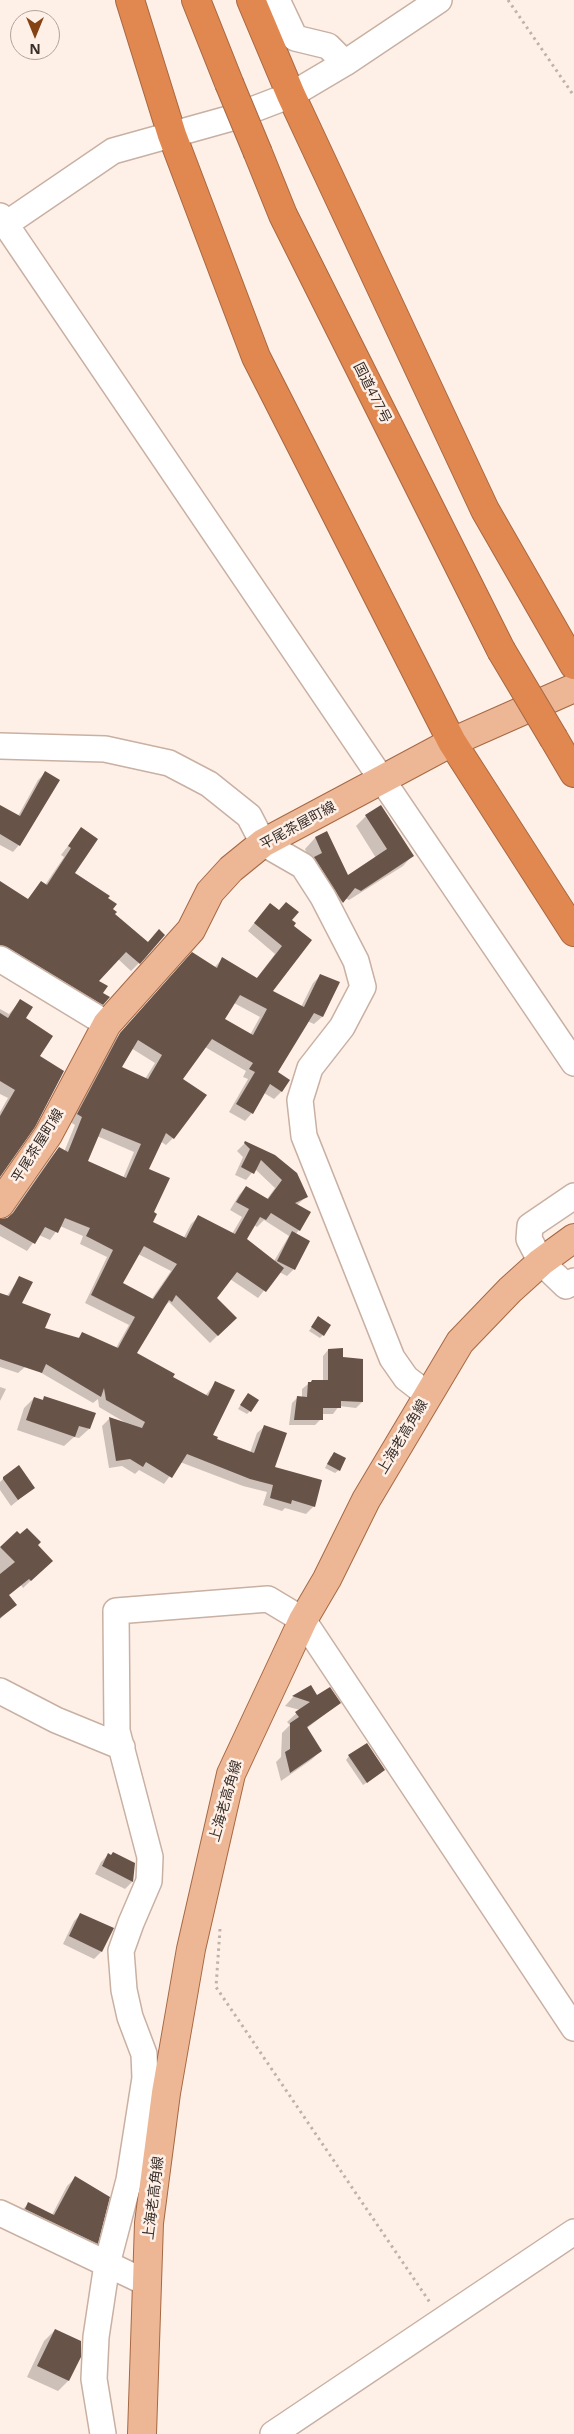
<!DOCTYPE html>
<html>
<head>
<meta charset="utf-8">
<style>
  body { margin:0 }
  #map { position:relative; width:574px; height:2434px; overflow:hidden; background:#fff0e7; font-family:"Open Sans",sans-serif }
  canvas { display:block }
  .north { position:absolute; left:10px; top:10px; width:50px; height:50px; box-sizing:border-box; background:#fff0e7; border:1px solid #b0a39b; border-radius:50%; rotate:180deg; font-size:14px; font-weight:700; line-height:20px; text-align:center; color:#392f2a }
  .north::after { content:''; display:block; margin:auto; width:18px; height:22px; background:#854213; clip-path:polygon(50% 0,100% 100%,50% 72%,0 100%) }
</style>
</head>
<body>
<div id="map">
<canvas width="574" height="2434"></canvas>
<div class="north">N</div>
</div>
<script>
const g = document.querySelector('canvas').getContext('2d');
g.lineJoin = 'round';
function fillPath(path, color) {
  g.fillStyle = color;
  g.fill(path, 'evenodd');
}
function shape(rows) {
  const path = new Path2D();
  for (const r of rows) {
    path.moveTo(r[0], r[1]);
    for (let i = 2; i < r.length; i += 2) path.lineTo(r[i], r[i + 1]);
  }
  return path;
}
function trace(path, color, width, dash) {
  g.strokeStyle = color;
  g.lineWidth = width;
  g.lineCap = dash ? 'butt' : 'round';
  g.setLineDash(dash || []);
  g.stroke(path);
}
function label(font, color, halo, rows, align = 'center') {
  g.font = font + ' "Open Sans","Noto Sans JP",sans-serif';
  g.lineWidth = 5;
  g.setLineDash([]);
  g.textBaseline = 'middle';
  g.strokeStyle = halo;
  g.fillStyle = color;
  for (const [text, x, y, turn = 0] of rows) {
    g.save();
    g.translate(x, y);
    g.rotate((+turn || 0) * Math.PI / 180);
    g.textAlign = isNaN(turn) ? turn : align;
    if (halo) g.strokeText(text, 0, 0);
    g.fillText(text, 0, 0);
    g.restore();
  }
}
fillPath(shape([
  [45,773,19,845,13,852,0,845,0,807,18,816,38,780],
  [366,816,413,855,403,866,349,900,345,898,332,912,305,849,315,838,326,833,348,876,376,858,356,826],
  [81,829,74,873,106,899,114,915,147,943,159,931,139,963,131,971,118,959,97,981,102,1004,94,1012,0,955,0,883,27,900,41,883,45,885,64,857,61,855],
  [263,912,290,920,271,992,301,1007,313,983,320,976,339,983,322,1017,314,1024,307,1021,276,1072,288,1081,281,1092,274,1099,264,1093,252,1113,245,1121,229,1112,248,1079,243,1077,246,1071,205,1047,182,1079,173,1138,166,1145,160,1141,147,1169,151,1222,183,1239,191,1224,198,1217,232,1234,242,1217,230,1210,239,1195,246,1187,267,1199,275,1188,255,1169,246,1180,235,1175,243,1157,237,1151,245,1143,306,1197,297,1205,299,1230,295,1235,294,1269,287,1276,279,1272,258,1298,230,1279,215,1299,235,1318,210,1343,169,1302,163,1308,135,1354,171,1378,205,1396,216,1382,212,1436,215,1440,250,1453,257,1433,265,1426,273,1468,314,1506,306,1514,285,1508,282,1511,263,1505,267,1492,243,1486,180,1462,164,1484,139,1470,135,1474,122,1466,109,1468,102,1426,109,1419,126,1423,99,1407,98,1399,93,1403,38,1371,49,1340,77,1339,82,1334,116,1348,129,1325,85,1303,107,1257,80,1244,83,1236,60,1226,50,1240,39,1235,27,1251,0,1236,0,1221,8,1219,52,1156,59,1148,64,1152,75,1125,70,1122,113,1042,185,961,214,968,222,959,256,979,275,954,248,931],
  [234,1003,260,1017,250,1035,223,1020],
  [131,1048,155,1063,145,1079,120,1067],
  [97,1136,134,1152,123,1178,87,1161],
  [264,1220,289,1236,274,1261,245,1240,254,1225,257,1227],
  [138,1254,171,1271,151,1300,121,1284],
  [20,1001,38,1056,0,1174,0,1112,8,1098,0,1094,0,1009,9,1014],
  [20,1277,25,1367,18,1373,0,1367,0,1295,7,1296],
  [318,1318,323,1335,320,1338,309,1331],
  [328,1350,342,1358,362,1402,356,1408,339,1406,333,1414,321,1414,321,1419,315,1425,289,1425,292,1403,298,1397,302,1398,302,1389,312,1381,323,1381,323,1356],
  [0,1387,6,1389,0,1401],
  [45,1397,89,1429,79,1438,74,1437,64,1446,17,1430,24,1408,34,1398,41,1401],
  [245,1398,250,1411,247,1414,238,1409],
  [331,1456,339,1470,335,1473,325,1468],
  [4,1478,33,1488,11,1506,0,1490,0,1482],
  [17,1532,37,1545,43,1569,23,1588,21,1585,8,1596,16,1604,0,1619,0,1548],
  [311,1687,317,1697,339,1703,306,1729,321,1751,311,1760,281,1781,276,1762,281,1757,282,1733,290,1725,287,1722,300,1710,285,1706,293,1697],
  [349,1756,381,1773,363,1785,346,1760],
  [108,1855,134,1863,132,1882,125,1889,95,1874,101,1862],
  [81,1914,101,1952,94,1959,63,1944,74,1921],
  [75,2178,91,2186,96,2243,88,2251,20,2212,28,2204,52,2215,67,2186],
  [55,2330,68,2381,58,2391,27,2377,44,2341]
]), '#0003');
fillPath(shape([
  [45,771,60,780,20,846,0,834,0,805,20,816],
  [381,805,414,856,361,891,355,888,343,903,314,857,322,853,315,837,327,831,348,875,387,849,365,815],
  [81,827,98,839,75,873,110,896,108,898,117,904,113,909,117,912,115,914,148,942,159,929,165,935,140,964,126,952,99,981,108,986,103,993,110,997,103,1005,7,947,0,945,0,881,28,899,41,881,47,885,71,848,68,846],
  [286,902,299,912,292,920,296,923,294,926,312,940,273,991,304,1007,320,974,340,982,323,1017,314,1013,278,1072,290,1080,282,1092,270,1084,253,1114,236,1104,255,1072,249,1069,253,1063,212,1039,183,1079,207,1095,174,1139,166,1133,149,1169,170,1178,154,1212,157,1214,153,1222,186,1238,198,1215,235,1234,249,1209,236,1202,246,1186,268,1199,282,1180,261,1160,254,1174,241,1167,250,1149,244,1143,245,1141,275,1155,297,1173,308,1197,295,1203,311,1212,300,1231,271,1213,266,1220,260,1217,247,1239,284,1268,266,1292,237,1272,217,1298,237,1318,218,1336,176,1295,172,1302,169,1300,137,1353,175,1374,173,1377,208,1396,215,1381,235,1390,213,1435,218,1437,217,1439,254,1453,264,1425,287,1433,275,1467,322,1480,315,1507,292,1500,291,1504,270,1498,273,1485,250,1479,187,1454,172,1478,146,1462,143,1467,130,1459,116,1461,109,1417,142,1428,145,1422,106,1400,104,1388,101,1397,46,1364,42,1373,0,1359,0,1293,9,1296,19,1276,33,1282,22,1303,51,1314,45,1328,79,1338,82,1332,118,1348,135,1317,91,1295,113,1250,86,1236,90,1228,65,1218,58,1233,45,1227,35,1244,0,1224,0,1219,7,1218,13,1213,59,1147,68,1152,82,1117,77,1114,120,1033,192,952,217,968,222,957,257,978,282,946,254,923,270,903,279,910],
  [240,995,267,1009,253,1035,225,1019],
  [138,1040,162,1055,148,1079,122,1067],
  [102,1128,141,1144,126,1178,88,1161],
  [144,1246,177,1264,153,1299,123,1283],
  [20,999,33,1007,26,1018,53,1036,40,1056,64,1071,35,1127,0,1177,0,1116,15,1090,0,1081,0,1013,8,1018],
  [292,1231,310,1241,295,1270,277,1261],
  [318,1316,331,1325,324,1336,311,1327],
  [343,1348,343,1357,363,1359,363,1402,341,1401,341,1408,323,1408,323,1420,294,1420,297,1396,307,1397,308,1382,311,1382,312,1380,328,1380,328,1349],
  [248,1393,259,1400,251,1412,240,1405],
  [44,1396,96,1413,90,1429,79,1426,75,1437,26,1420,34,1397,43,1400],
  [334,1452,346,1458,340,1471,327,1464],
  [19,1465,35,1488,18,1500,3,1479,3,1477],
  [27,1528,41,1542,38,1545,53,1561,31,1581,29,1579,9,1595,17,1605,0,1618,0,1574,15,1562,0,1547,17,1531,20,1534],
  [311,1685,317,1695,330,1687,341,1703,307,1727,322,1751,290,1773,285,1752,290,1749,290,1723,299,1717,295,1712,310,1702,292,1696],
  [367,1743,385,1770,367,1783,348,1755],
  [113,1852,135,1863,133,1882,102,1866,108,1853,111,1855],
  [80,1913,114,1928,102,1952,69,1936],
  [75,2176,110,2197,98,2244,25,2209,28,2202,54,2215],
  [55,2329,81,2341,81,2357,69,2381,37,2366]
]), '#685348');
const minor = shape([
  [277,0,295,38,328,46,345,63],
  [0,216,574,1063],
  [6,224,113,151,228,119,291,95,345,63,439,0],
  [0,746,105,749,169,763,209,784,249,816,263,843,303,866,323,897,356,961,363,987,342,1027,310,1068,300,1100,304,1136,392,1358,406,1378,428,1395],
  [0,959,107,1024],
  [574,1196,530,1226,529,1239,541,1262,566,1286,574,1281],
  [0,1691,56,1720,122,1747],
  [0,2213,147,2283],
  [103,2434,94,2379,96,2337,107,2264,129,2180,145,2078,144,2054,130,2017,124,1990,121,1951,131,1923,149,1881,150,1857,117,1731,116,1611,268,1599,303,1620,574,2028],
  [273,2434,574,2232]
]);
const major = shape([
  [0,1204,48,1135,107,1024,191,930,210,892,231,869,263,843,381,780,452,742,574,688],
  [142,2434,149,2223,166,2093,191,1949,231,1774,303,1620,327,1579,366,1500,460,1342,510,1290,541,1262,574,1238]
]);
const highway = shape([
  [130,0,172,135,256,357,452,742,574,932],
  [196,0,229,83],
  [251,0,291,95,485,510,574,665],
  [258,153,283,215,501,650],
  [554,739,574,773]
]);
trace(minor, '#c8b0a3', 28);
trace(major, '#a66843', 30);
trace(highway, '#a66843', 30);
trace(shape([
  [508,0,574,96],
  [220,1929,216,1987,431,2304]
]), '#bfb2aa', 3, [2.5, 4]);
trace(minor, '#fff', 25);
trace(major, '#edb796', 28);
trace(highway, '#e18750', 28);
const highwayBridge = shape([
  [229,83,258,153],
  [501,650,554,739]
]);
trace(highwayBridge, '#a66843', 30, []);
trace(highwayBridge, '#e18750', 28);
label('14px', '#392f2a', '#fff0e7', [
  ["国道477号",372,393,63],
  ["平尾茶屋町線",298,826,-29],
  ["平尾茶屋町線",38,1146,-58],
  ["上海老高角線",403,1437,-59],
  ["上海老高角線",226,1801,-74],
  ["上海老高角線",154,2198,-83]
]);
</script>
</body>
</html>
